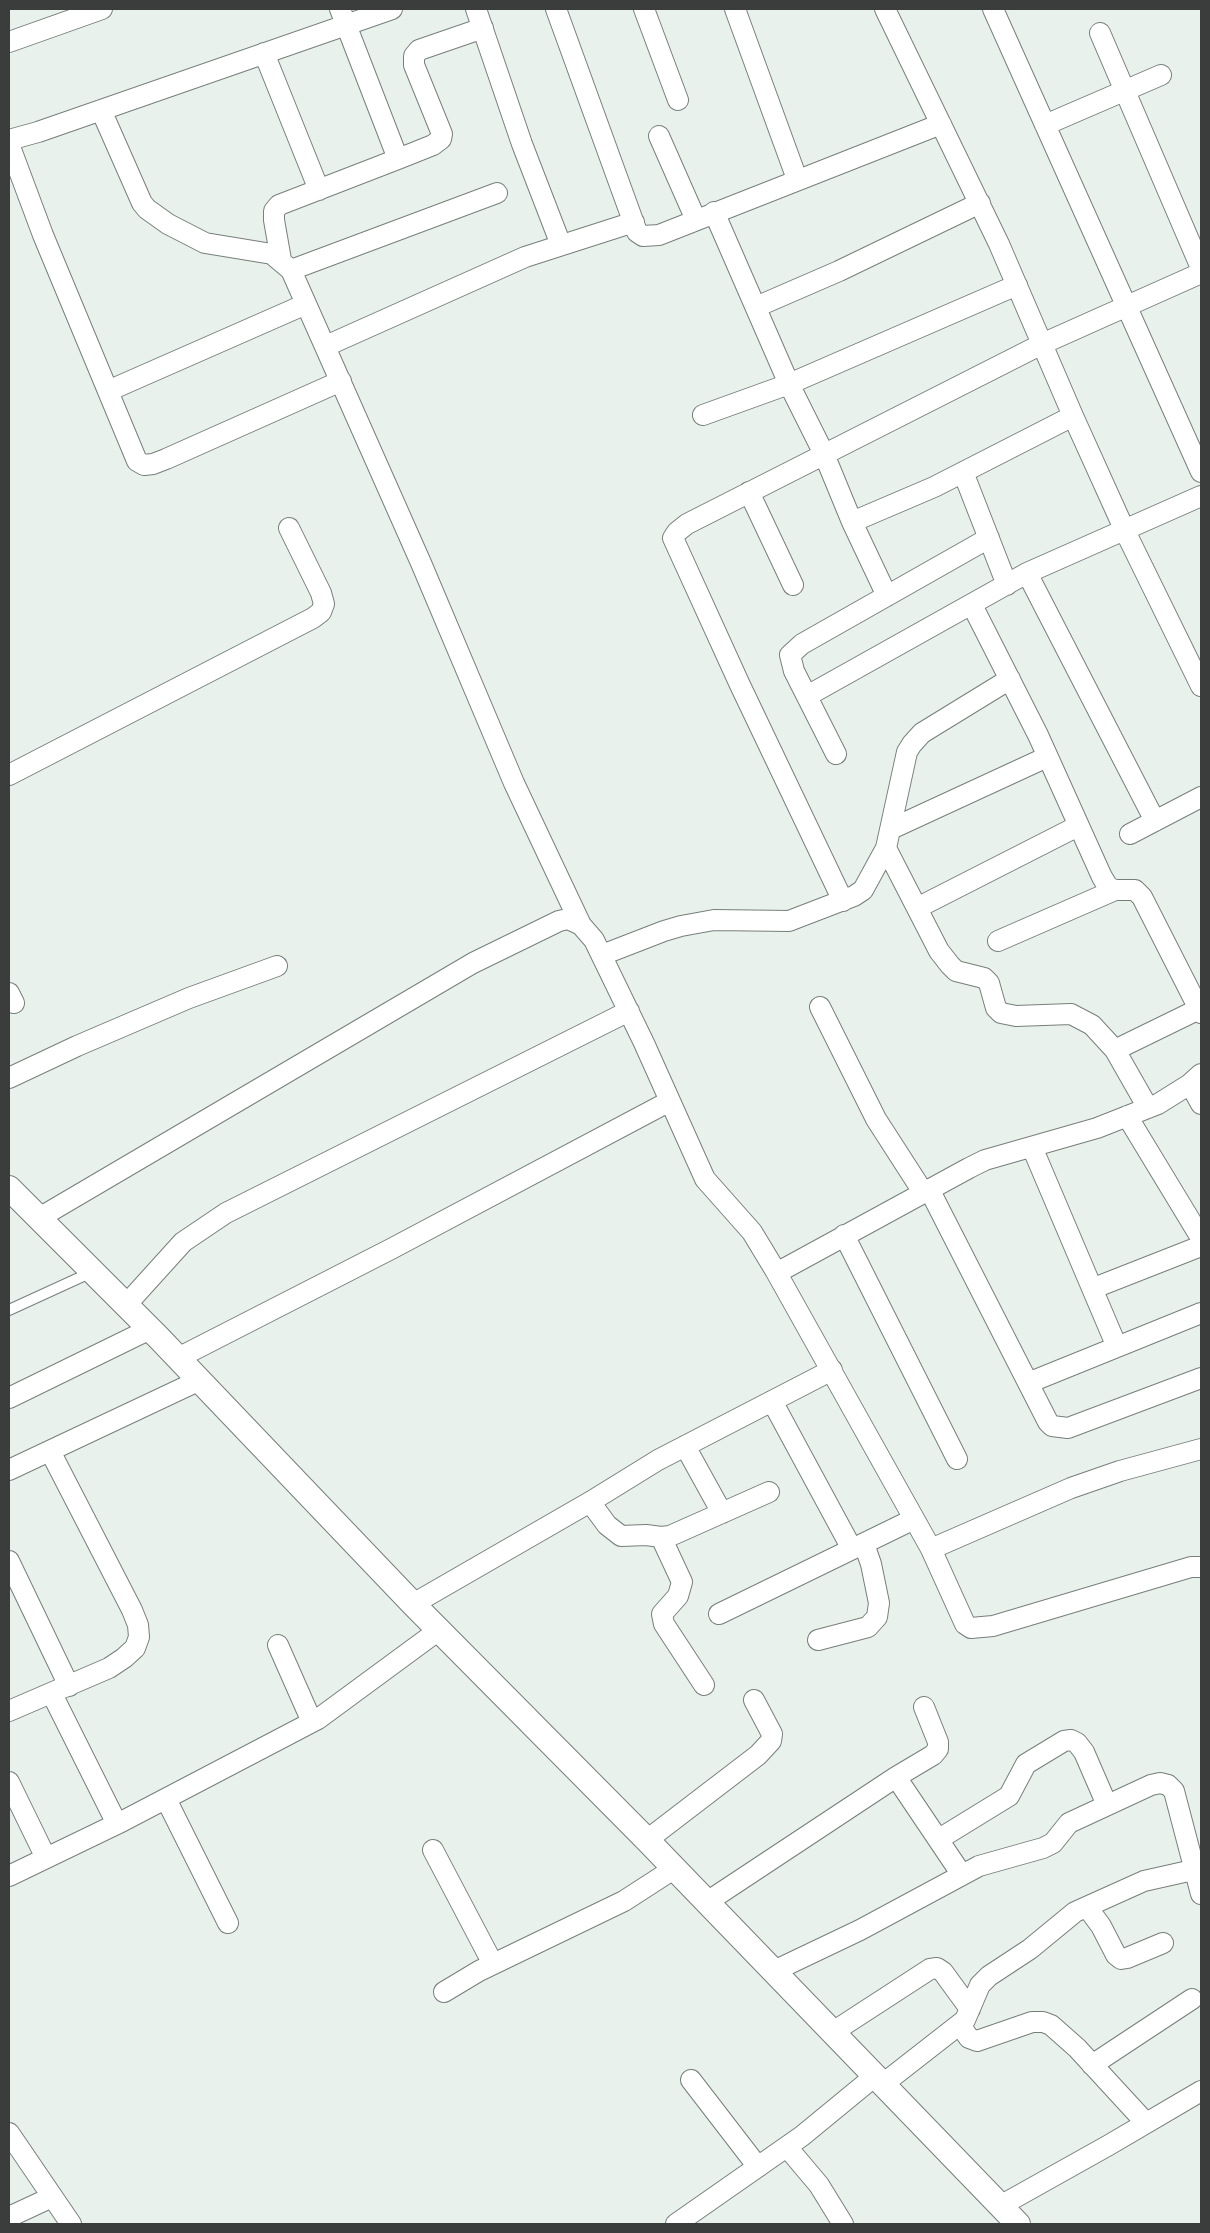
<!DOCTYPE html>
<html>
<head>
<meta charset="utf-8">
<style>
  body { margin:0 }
  #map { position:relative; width:1210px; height:2233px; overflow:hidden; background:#e9f1ed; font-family:"Libre Baskerville",serif }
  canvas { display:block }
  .frame { position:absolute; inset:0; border:10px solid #3a3d3b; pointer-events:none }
</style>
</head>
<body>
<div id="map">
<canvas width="1210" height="2233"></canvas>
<div class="frame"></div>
</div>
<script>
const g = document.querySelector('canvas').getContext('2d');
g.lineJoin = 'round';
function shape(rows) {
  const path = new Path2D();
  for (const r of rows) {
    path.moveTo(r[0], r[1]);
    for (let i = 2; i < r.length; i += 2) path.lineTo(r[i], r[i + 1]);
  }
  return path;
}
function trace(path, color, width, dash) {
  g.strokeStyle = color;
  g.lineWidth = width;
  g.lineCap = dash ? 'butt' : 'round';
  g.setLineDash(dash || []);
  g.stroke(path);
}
const service = shape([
  [9,1310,92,1272]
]);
const minor = shape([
  [340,9,398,159],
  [476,9,522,144,561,245],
  [556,9,637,232,643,236,659,235,941,124],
  [644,9,678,100],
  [735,9,797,179],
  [885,9,999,244,1073,416,1125,531,1201,686],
  [993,9,1201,472],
  [1100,33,1201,268],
  [9,42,102,9],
  [264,53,319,190],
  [101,110,142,203,147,209,168,224,205,243,272,254,291,270,421,563,514,783,581,925],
  [1045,125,1161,75],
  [659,136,696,220],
  [9,140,38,132,392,9],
  [9,144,43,235,137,461,144,465,153,464,166,459,341,381],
  [714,212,789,384,824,454,852,522,887,596],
  [281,260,274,220,274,211,279,205,398,159,433,145,441,139,442,134,414,65,414,56,419,50,483,28],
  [291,270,497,193],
  [756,307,839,271,980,203],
  [326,346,525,257,634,222],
  [108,391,306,304],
  [703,415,789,384,1017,285],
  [963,472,1007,585],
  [749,492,793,585],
  [852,522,934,487,1073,416],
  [1027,573,1155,821],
  [972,605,1038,735,1102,877,1108,887,1115,890,1135,890,1142,897,1201,1013],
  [807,696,1027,573,1201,496],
  [836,754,794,671,790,655,802,644,989,538],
  [9,775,313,618,321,612,324,604,321,593,289,528],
  [891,829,1047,757],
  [1130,834,1201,797],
  [886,848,939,951,950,965,956,971,984,978,989,983,996,1008,1001,1013,1016,1016,1071,1014,1092,1025,1115,1050,1148,1108],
  [843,901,740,685,673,538,677,532,687,524,1042,344,1201,273],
  [917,908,1078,826],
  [998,941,1115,890],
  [602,955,664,931,681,926,714,920,789,921,854,896,863,890,886,848,907,752,912,744,922,733,1010,679],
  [9,993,14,1003],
  [820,1007,876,1119,923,1192],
  [1115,1050,1199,1009],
  [9,1078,77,1046,189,998,277,966],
  [1190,1084,1201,1104],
  [1127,1116,1201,1238],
  [1032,1147,1117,1347],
  [929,1189,1048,1422,1052,1426,1068,1428,1201,1378],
  [39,1218,473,963,559,921,568,919,581,925,594,940,644,1043,705,1179,752,1232,775,1270,782,1270,969,1168,985,1160,1097,1128,1158,1104,1190,1084,1201,1074],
  [844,1235,957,1459],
  [775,1270,931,1549,965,1624,971,1628,993,1626,1191,1567,1201,1567],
  [1094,1288,1201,1246],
  [126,1305,183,1242,226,1213,629,1011],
  [178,1358,391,1249,670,1101],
  [1028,1383,1201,1313],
  [9,1398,150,1329],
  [772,1401,852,1549],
  [685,1446,722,1513],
  [9,1470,200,1380],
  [590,1502,607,1525,621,1536,646,1535,661,1537,670,1536,769,1492],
  [661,1537,682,1582,678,1596,662,1614,664,1624,704,1685],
  [931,1549,1071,1488,1120,1471,1201,1449],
  [9,1561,69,1686],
  [413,1604,590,1502,658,1460,832,1370],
  [719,1614,914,1519],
  [818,1640,868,1627,877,1617,879,1603,871,1564,864,1544],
  [278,1645,312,1722],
  [52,1694,117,1824],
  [9,1711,109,1668,124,1658,135,1648,139,1637,138,1625,132,1610,50,1451],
  [896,1777,962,1875],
  [9,1782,46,1858],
  [166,1799,228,1923],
  [939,1839,1009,1796,1026,1764,1064,1741,1071,1740,1077,1743,1084,1752,1107,1805],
  [647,1840,758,1755,771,1741,772,1734,754,1700],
  [433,1850,493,1964],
  [9,1876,123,1821,318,1719,439,1630],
  [707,1902,896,1777,933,1755,938,1749,938,1742,924,1707],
  [1087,1907,1101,1926,1116,1955,1121,1959,1127,1958,1163,1943],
  [774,1971,860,1930,979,1866,1043,1848,1053,1843,1069,1823,1151,1785,1160,1783,1168,1785,1174,1791,1201,1894],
  [444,1992,479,1971,624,1901,675,1868],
  [960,2025,969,2038,977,2041,1032,2022,1043,2022,1051,2025,1077,2048,1146,2123],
  [833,2032,930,1969,937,1968,943,1972,970,2009],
  [1092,2065,1192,1999],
  [691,2080,758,2167],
  [883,2084,965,2020,980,1985,989,1976,1030,1949,1075,1912,1144,1881,1193,1870],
  [9,2133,71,2224],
  [787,2147,819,2185,843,2224],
  [1000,2206,1109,2145,1201,2091],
  [9,2217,52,2197],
  [676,2224,802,2136,875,2076]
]);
const tertiary = shape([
  [9,1188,159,1338,413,1604,647,1840,1018,2224]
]);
trace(service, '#777f7b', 12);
trace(minor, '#777f7b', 22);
trace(tertiary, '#777f7b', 26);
trace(service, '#fff', 10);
trace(minor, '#fff', 20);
trace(tertiary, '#fff', 24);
</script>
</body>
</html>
